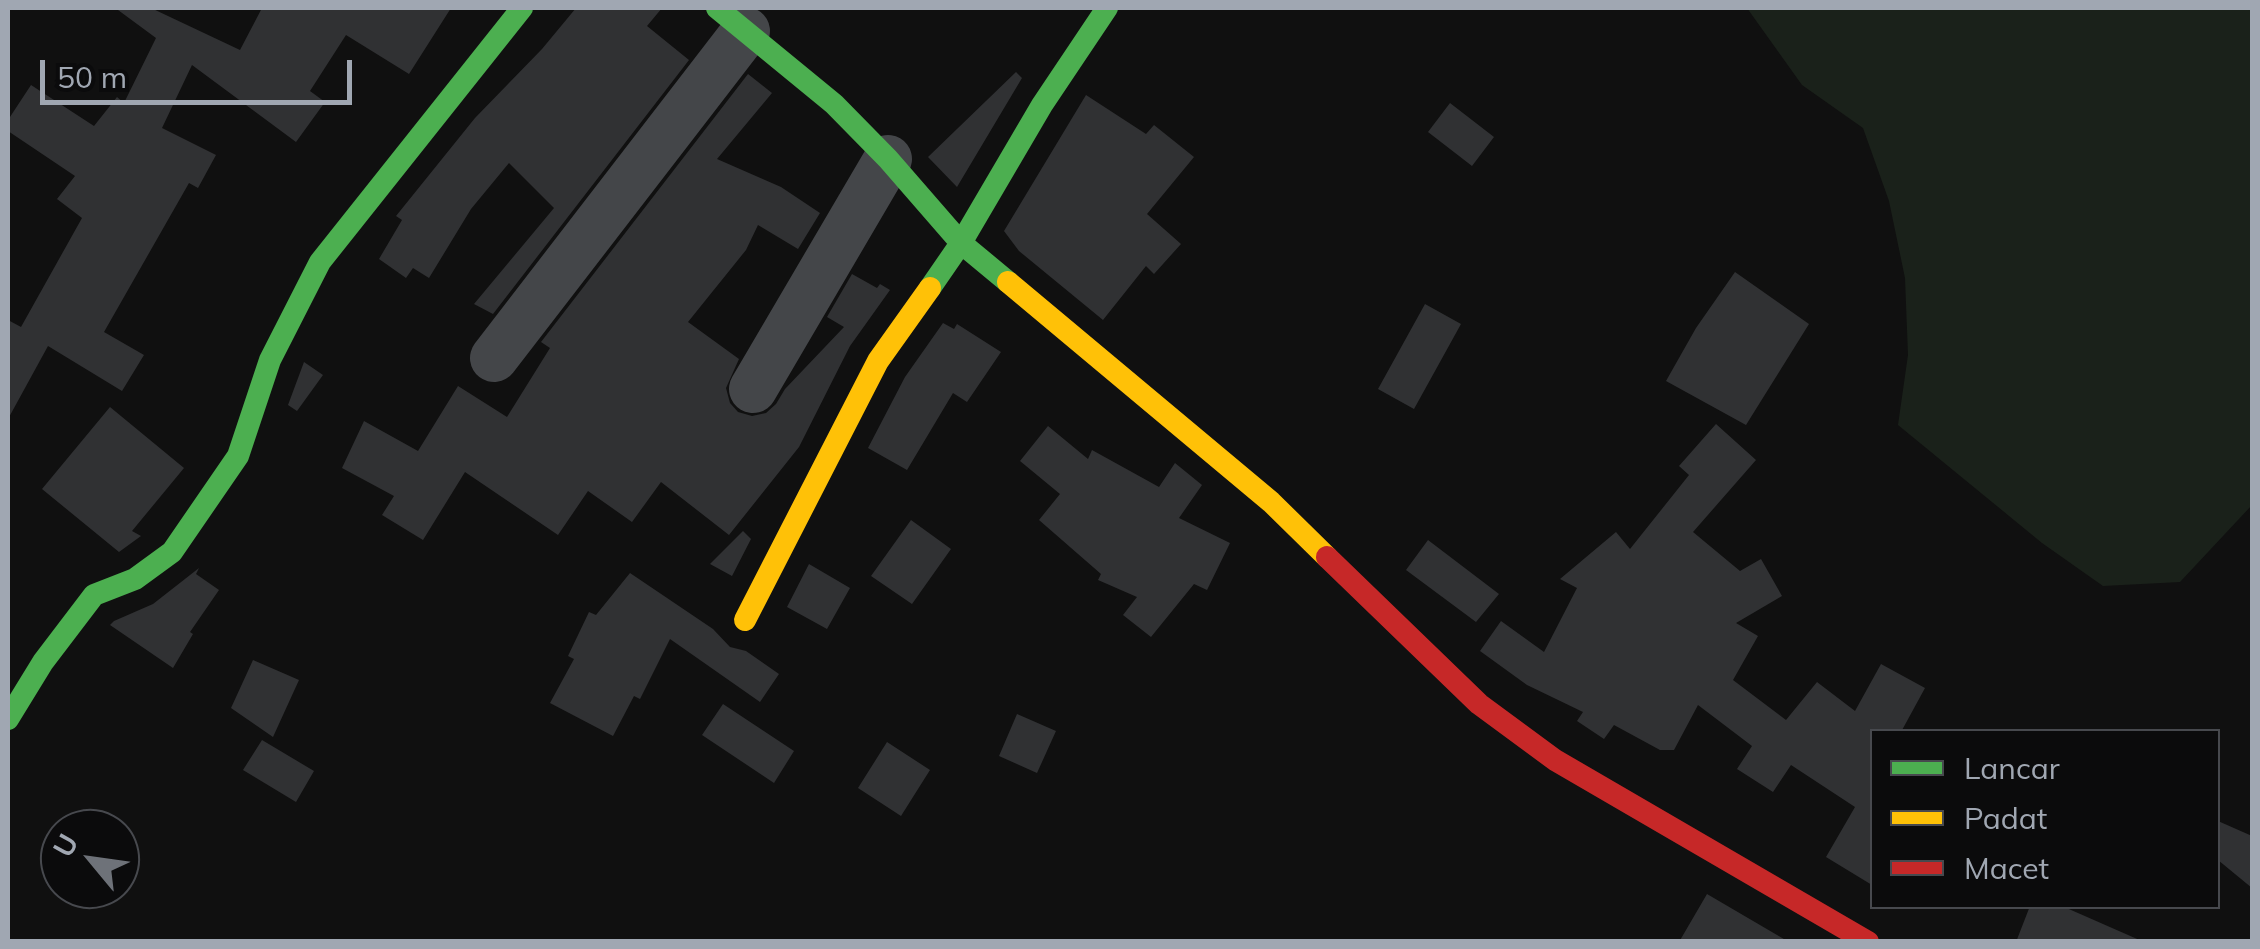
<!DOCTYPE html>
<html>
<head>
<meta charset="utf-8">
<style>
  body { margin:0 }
  #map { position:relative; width:2260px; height:949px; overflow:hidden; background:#101010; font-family:Mulish,sans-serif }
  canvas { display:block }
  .frame { position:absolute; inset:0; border:10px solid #a0a7b2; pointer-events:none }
  .legend { position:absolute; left:1870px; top:729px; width:350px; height:180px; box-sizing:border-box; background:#0b0b0c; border:2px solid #47494e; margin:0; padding:12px 18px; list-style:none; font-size:30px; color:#a0a7b2 }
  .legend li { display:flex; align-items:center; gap:20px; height:50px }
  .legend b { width:50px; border:2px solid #47494e }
  .north { position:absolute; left:40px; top:809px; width:100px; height:100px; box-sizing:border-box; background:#0b0b0c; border:2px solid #47494e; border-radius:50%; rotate:299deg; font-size:28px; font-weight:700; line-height:40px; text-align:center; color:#a0a7b2 }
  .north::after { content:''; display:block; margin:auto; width:35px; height:45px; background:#6e7279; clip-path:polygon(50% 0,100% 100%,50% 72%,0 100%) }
  .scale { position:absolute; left:40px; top:60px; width:312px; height:45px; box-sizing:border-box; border:5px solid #a0a7b2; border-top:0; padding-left:12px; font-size:30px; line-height:35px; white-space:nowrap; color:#a0a7b2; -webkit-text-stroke:8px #0b0b0c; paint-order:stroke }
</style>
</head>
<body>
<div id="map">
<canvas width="2260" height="949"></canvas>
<div class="frame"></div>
<ul class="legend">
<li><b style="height:12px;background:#4caf50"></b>Lancar</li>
<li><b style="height:12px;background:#ffc107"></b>Padat</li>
<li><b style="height:12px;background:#c62828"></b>Macet</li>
</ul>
<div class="north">U</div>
<div class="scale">50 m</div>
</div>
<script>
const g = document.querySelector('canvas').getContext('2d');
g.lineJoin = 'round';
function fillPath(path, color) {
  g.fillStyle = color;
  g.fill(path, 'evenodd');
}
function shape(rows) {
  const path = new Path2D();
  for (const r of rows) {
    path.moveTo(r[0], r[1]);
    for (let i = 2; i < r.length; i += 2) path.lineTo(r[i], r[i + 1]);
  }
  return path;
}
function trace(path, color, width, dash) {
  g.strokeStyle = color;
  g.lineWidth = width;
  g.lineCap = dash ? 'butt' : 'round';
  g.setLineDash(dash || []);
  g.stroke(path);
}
fillPath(shape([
  [1747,8,2252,8,2252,505,2180,582,2103,586,2042,543,1898,425,1908,355,1905,278,1889,201,1863,128,1802,85]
]), '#1a211a');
fillPath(shape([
  [119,8,151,8,240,50,262,8,451,8,409,74,346,35,310,91,325,102,296,142,192,65,162,128,216,155,198,188,189,183,104,332,144,355,122,391,48,346,8,419,8,320,21,327,82,218,57,199,75,176,8,131,8,120,31,85,94,126,117,97,124,103,156,38,118,10],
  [576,8,662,8,647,26,689,60,493,314,474,304,554,208,509,163,471,209,429,278,413,268,406,278,379,259,402,220,396,216,475,118,542,49],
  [1016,72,1022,78,957,187,928,157],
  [748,74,772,93,717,159,781,187,820,213,798,249,758,225,746,250,688,322,739,359,726,388,730,403,738,412,752,416,766,413,776,404,785,389,844,327,827,317,852,274,877,288,880,284,890,290,850,346,799,447,729,535,661,482,632,522,588,491,558,535,465,472,423,540,382,515,394,496,342,468,364,421,418,451,458,386,507,417,550,348,541,342],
  [1086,95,1146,134,1154,125,1194,157,1147,214,1181,244,1154,274,1146,266,1103,320,1019,251,1004,231],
  [1450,103,1494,137,1472,166,1428,132],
  [1735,272,1809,324,1746,425,1666,381,1696,328],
  [1425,304,1461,324,1414,409,1378,389],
  [943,323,954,329,957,324,1001,352,967,402,953,393,907,470,868,448,905,377],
  [304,362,323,375,297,411,288,405],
  [110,407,184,468,132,531,141,536,119,552,42,489],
  [1716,424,1756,460,1693,532,1740,571,1761,559,1782,596,1736,623,1758,636,1733,680,1786,720,1817,682,1855,711,1881,664,1925,688,1901,732,1872,732,1872,885,1826,857,1855,807,1791,765,1773,792,1737,769,1752,746,1698,705,1674,750,1660,750,1614,725,1604,739,1577,721,1583,712,1527,685,1480,651,1501,621,1544,652,1577,588,1560,579,1616,532,1630,549,1689,475,1679,466],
  [1048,426,1088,459,1092,450,1159,487,1175,463,1202,485,1179,518,1230,543,1207,590,1194,584,1151,637,1123,615,1137,597,1098,580,1101,574,1039,520,1060,494,1020,461],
  [911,520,951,549,912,604,871,576],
  [743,531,751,539,732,576,710,564],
  [1428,540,1499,594,1476,622,1406,570],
  [809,564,850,588,827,629,787,607],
  [199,568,196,574,219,590,190,632,193,634,173,668,110,625,114,621,153,604],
  [630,573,713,629,730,647,746,651,779,674,760,702,670,639,640,699,634,696,613,736,550,703,574,659,568,656,589,612,596,615],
  [253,660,299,680,273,737,231,708],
  [723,704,794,751,774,783,702,735],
  [1017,714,1056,731,1037,773,999,756],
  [262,740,314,771,296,802,243,770],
  [887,742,930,770,901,816,858,788],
  [2218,821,2252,836,2252,888,2218,860],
  [1707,894,1789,942,1679,942],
  [2030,906,2062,906,2144,942,2016,942]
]), '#303133');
trace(shape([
  [494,358,746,31],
  [753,389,888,159]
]), '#444649', 48);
trace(shape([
  [717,8,834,104,888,159,961,243,1008,282],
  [930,288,961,243,1042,105,1107,8],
  [8,719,43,662,94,595,135,579,172,552,238,456,270,360,320,262,522,8]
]), '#4caf50', 22);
trace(shape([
  [1008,282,1271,502,1327,557],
  [745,620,878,361,930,288]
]), '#ffc107', 22);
trace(shape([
  [1327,557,1479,704,1555,760,1868,942]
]), '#c62828', 22);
</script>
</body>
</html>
